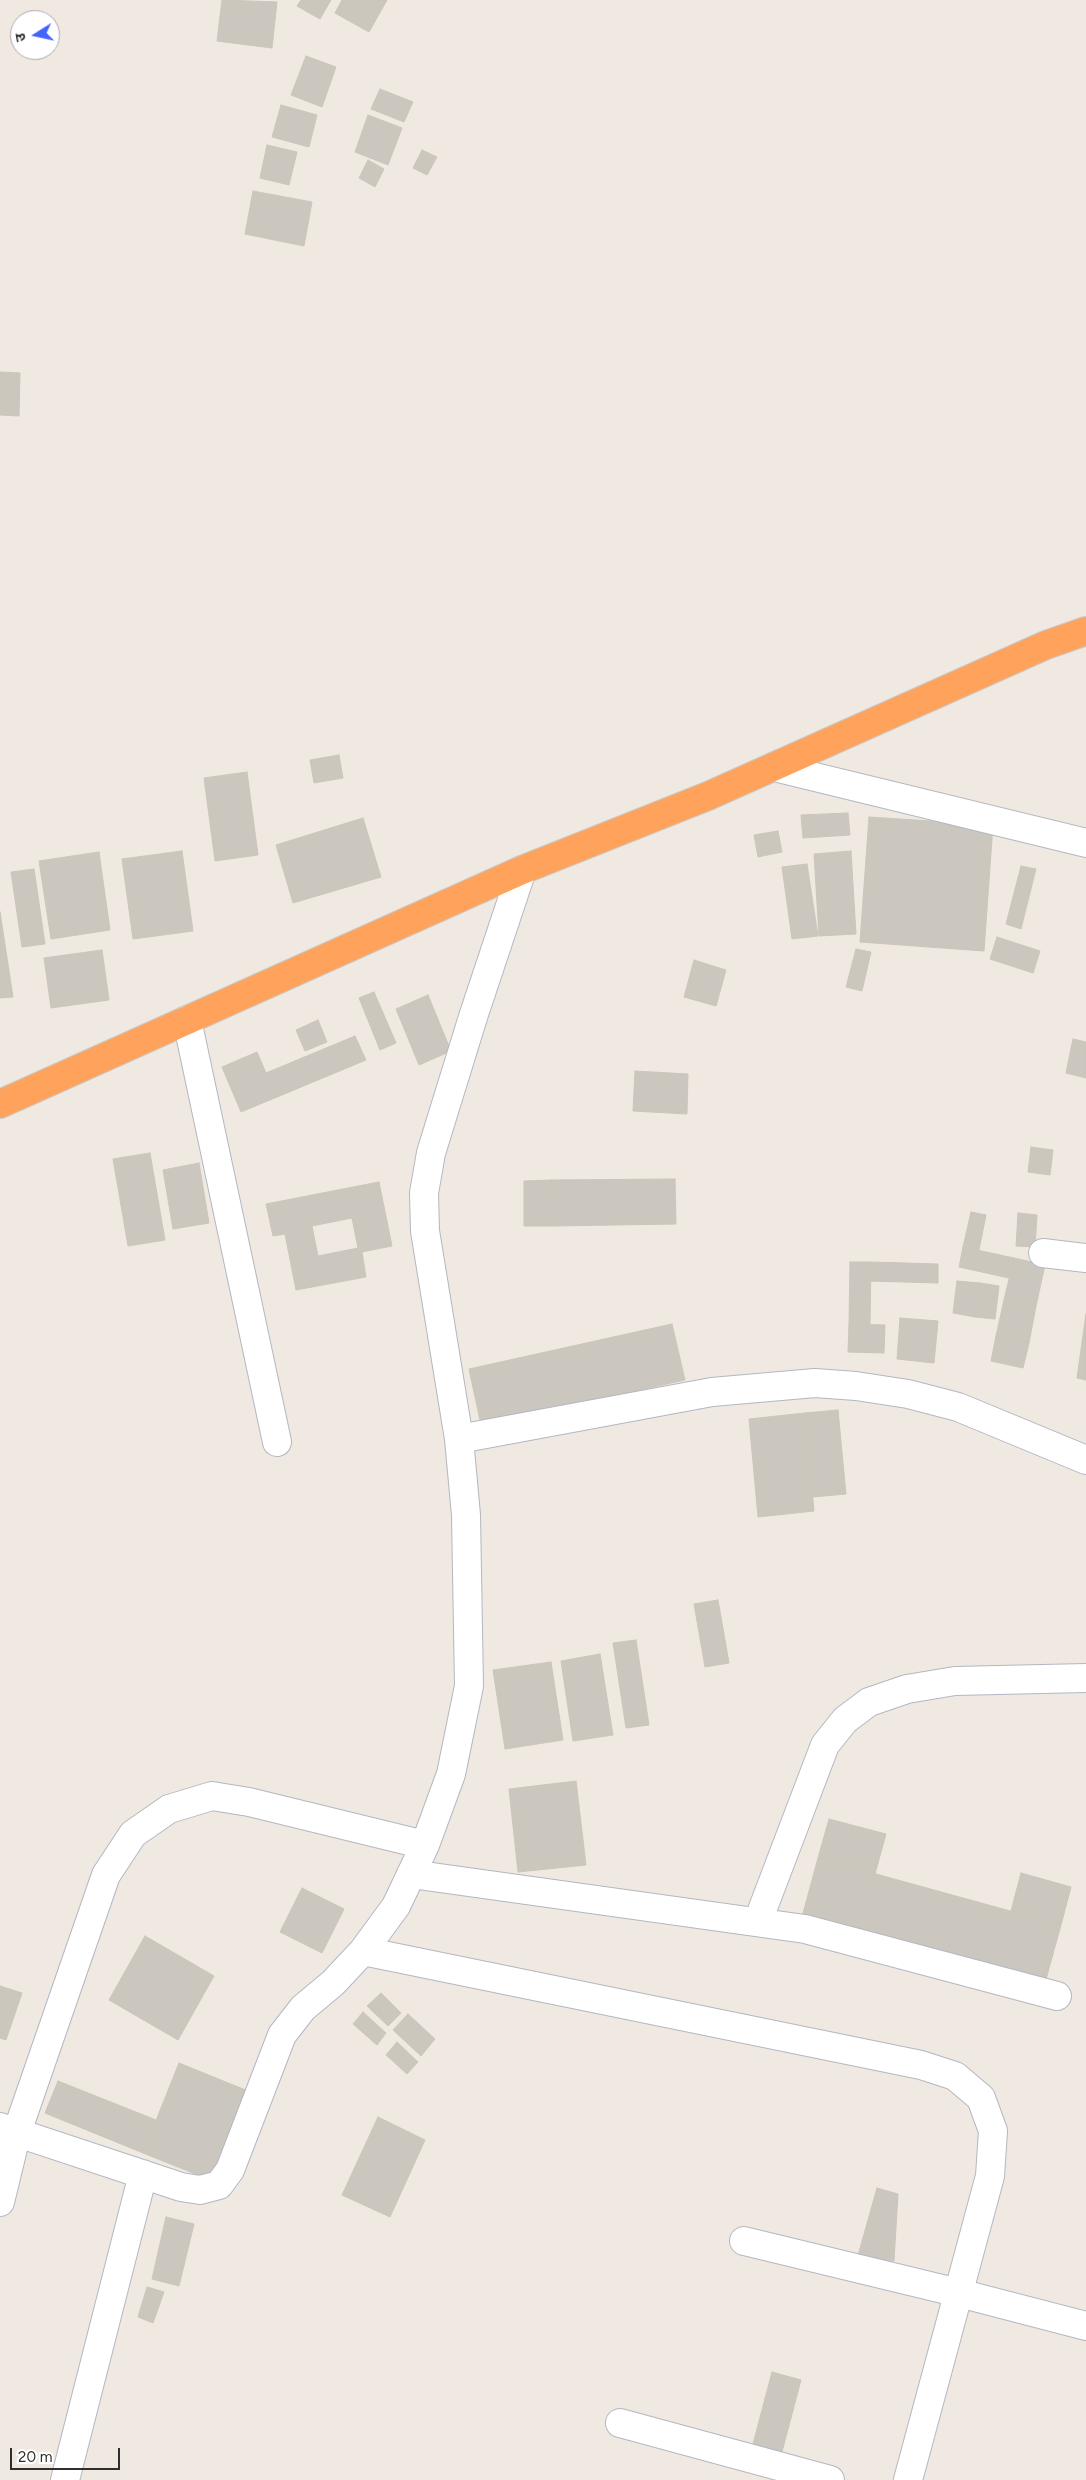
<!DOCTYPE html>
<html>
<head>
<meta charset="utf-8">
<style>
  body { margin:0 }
  #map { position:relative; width:1086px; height:2480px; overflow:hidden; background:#efe9e1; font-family:Figtree,"Noto Sans Devanagari",sans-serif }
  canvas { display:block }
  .north { position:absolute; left:10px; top:10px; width:50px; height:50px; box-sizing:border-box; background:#fff; border:1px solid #ababab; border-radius:50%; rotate:260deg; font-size:14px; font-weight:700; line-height:20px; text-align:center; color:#2e2e2e }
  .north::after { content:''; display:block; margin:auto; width:18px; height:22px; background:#4264fb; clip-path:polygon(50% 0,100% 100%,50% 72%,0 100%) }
  .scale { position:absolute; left:10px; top:2448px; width:110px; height:22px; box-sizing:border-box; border:2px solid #2e2e2e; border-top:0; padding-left:6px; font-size:15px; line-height:18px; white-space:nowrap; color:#2e2e2e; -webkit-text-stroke:4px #fff; paint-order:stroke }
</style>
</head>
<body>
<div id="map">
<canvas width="1086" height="2480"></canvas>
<div class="north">उ</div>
<div class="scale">20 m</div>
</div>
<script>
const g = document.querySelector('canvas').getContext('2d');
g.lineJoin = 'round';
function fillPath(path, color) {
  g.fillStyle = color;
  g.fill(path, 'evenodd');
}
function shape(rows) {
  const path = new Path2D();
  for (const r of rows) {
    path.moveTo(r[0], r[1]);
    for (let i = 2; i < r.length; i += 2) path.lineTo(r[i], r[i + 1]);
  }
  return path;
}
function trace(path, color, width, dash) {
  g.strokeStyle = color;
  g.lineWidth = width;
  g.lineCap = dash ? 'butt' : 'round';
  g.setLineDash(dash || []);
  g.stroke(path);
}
const building = shape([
  [222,0,277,2,272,48,217,41,222,0],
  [301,0,331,0,320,19,297,6,301,0],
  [342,0,387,0,369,32,335,13,342,0],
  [306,56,336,67,322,107,291,95,306,56],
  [380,89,413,102,404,122,371,109,380,89],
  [281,105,317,115,309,147,272,137,281,105],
  [368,115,402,128,388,165,355,152,368,115],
  [267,145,297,152,289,185,260,178,267,145],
  [422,150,437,157,427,175,413,168,422,150],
  [368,160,384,169,375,187,359,178,368,160],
  [253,191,312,202,304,246,245,234,253,191],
  [0,372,20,373,19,416,0,415,0,372],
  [339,755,343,778,314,783,310,760,339,755],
  [247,772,258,855,215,861,204,778,247,772],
  [848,813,850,835,803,838,801,815,848,813],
  [869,817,993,825,984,951,860,942,869,817],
  [363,818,381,877,293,903,276,845,363,818],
  [778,831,782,852,758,857,754,835,778,831],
  [182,851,193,931,133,939,122,859,182,851],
  [851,851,856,934,819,936,814,854,851,851],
  [99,852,110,930,51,939,39,861,99,852],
  [807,864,818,936,792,939,782,867,807,864],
  [1021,866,1036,869,1021,929,1006,924,1021,866],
  [34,869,45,944,22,947,11,872,34,869],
  [0,912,13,997,0,998,0,912],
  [997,937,1040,951,1033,973,990,959,997,937],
  [856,949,871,952,862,991,846,987,856,949],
  [102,950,109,1000,51,1008,44,958,102,950],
  [694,960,726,970,716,1006,684,997,694,960],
  [374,992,396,1043,380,1050,359,998,374,992],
  [428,995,451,1051,419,1065,396,1009,428,995],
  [318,1020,327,1042,305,1051,296,1030,318,1020],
  [355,1036,366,1060,241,1112,222,1067,257,1052,266,1073,355,1036],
  [1073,1039,1086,1042,1086,1078,1066,1073,1073,1039],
  [635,1071,688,1074,687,1114,633,1111,635,1071],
  [1031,1147,1053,1150,1050,1175,1028,1172,1031,1147],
  [150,1153,165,1240,128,1246,113,1159,150,1153],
  [199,1163,209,1223,173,1229,163,1170,199,1163],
  [675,1179,676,1224,552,1226,551,1180,675,1179],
  [551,1180,552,1226,524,1226,524,1181,551,1180],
  [379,1182,392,1246,362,1252,366,1277,296,1290,285,1234,273,1236,266,1204,379,1182],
  [352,1218,358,1248,318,1256,312,1226,352,1218],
  [971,1212,986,1215,979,1250,963,1247,971,1212],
  [1018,1213,1037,1215,1035,1247,1016,1246,1018,1213],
  [963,1247,1014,1258,1009,1278,959,1267,963,1247],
  [1014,1258,1045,1265,1036,1306,1004,1300,1014,1258],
  [850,1262,871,1262,870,1324,849,1324,850,1262],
  [871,1262,938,1264,938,1283,870,1281,871,1262],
  [957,1281,980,1283,975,1317,953,1313,957,1281],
  [980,1283,999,1286,995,1319,975,1317,980,1283],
  [1004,1300,1036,1306,1029,1343,996,1336,1004,1300],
  [1086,1314,1086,1380,1077,1378,1086,1314],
  [900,1318,938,1321,934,1363,897,1359,900,1318],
  [672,1324,685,1380,481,1425,469,1369,672,1324],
  [849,1324,885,1325,884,1353,848,1352,849,1324],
  [996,1336,1029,1343,1023,1368,991,1361,996,1336],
  [838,1410,846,1494,813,1497,805,1413,838,1410],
  [805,1413,814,1511,758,1517,749,1419,805,1413],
  [718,1600,729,1663,705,1667,694,1604,718,1600],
  [636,1640,649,1725,626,1728,613,1643,636,1640],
  [600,1654,613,1735,573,1741,561,1661,600,1654],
  [551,1662,563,1740,505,1749,493,1670,551,1662],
  [576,1781,586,1865,518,1872,509,1789,576,1781],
  [829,1819,886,1834,875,1874,818,1858,829,1819],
  [818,1858,1061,1925,1045,1983,802,1917,818,1858],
  [1021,1873,1071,1887,1061,1925,1011,1911,1021,1873],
  [302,1888,344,1909,322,1953,280,1932,302,1888],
  [145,1936,214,1976,178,2040,109,2000,145,1936],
  [0,1986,22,1993,6,2040,0,2038,0,1986],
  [381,1993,401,2013,388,2026,367,2006,381,1993],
  [363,2012,386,2033,377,2045,353,2024,363,2012],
  [408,2014,435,2039,421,2056,393,2030,408,2014],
  [397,2042,418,2062,407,2074,386,2055,397,2042],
  [179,2063,248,2091,213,2181,143,2153,179,2063],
  [58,2081,156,2120,143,2153,45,2113,58,2081],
  [378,2117,425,2140,390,2217,342,2195,378,2117],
  [877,2188,898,2194,894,2261,857,2259,877,2188],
  [166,2217,194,2224,179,2286,152,2279,166,2217],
  [147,2287,164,2292,153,2323,138,2317,147,2287],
  [772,2372,801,2380,782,2452,753,2444,772,2372]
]);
fillPath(building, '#cbc7bf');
trace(building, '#cbc5ba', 1);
const minor = shape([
  [774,767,1086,843],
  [187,1020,277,1442],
  [1043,1253,1086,1258],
  [459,1439,712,1392,815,1383,856,1386,908,1394,958,1407,1086,1460],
  [411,1874,805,1929,1057,1996],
  [758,1921,825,1745,845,1720,869,1702,907,1689,955,1681,1086,1678],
  [363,1951,921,2065,955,2076,981,2098,993,2131,990,2176,908,2480],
  [0,2127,181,2187,200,2190,219,2185,230,2170,282,2035,303,2008,333,1983,363,1951,396,1906,425,1845,451,1774,469,1686,466,1515,459,1439,425,1231,424,1193,431,1153,473,1017,522,870],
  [0,2202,17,2132,106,1875,133,1834,169,1809,212,1796,249,1802,425,1845],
  [744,2241,959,2293,1086,2326],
  [620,2423,830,2480],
  [65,2480,143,2174]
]);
const highway = shape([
  [0,1104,522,870,708,796,1046,645,1086,631]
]);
trace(minor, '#b4b7c1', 30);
trace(highway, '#c9c9c9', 30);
trace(minor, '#fff', 28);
trace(highway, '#ffa35c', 28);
</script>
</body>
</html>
